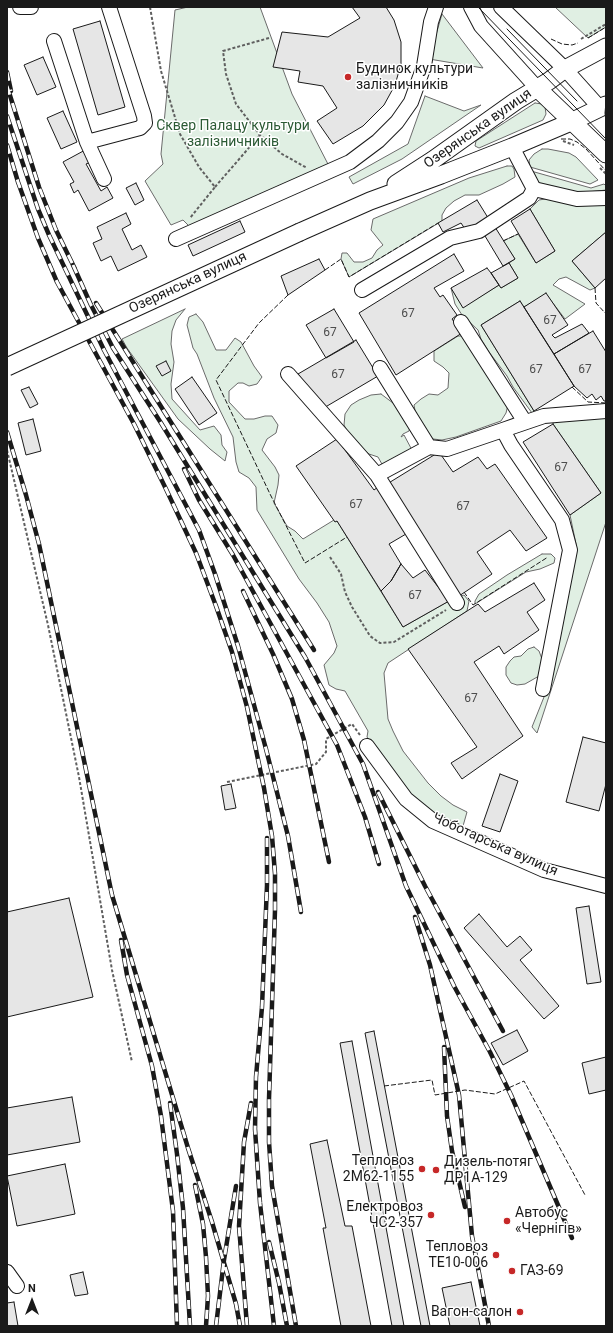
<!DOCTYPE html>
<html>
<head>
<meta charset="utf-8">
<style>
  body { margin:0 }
  #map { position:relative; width:613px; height:1333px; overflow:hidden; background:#fff; font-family:Roboto,sans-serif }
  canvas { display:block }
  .frame { position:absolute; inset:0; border:8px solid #1a1a1a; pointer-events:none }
  .north { position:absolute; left:12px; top:1281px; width:40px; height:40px; -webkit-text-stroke:3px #fff; paint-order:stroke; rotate:0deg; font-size:11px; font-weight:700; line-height:16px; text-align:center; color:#1a1a1a }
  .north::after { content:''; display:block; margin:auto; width:14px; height:18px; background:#1a1a1a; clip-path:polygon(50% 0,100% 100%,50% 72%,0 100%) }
</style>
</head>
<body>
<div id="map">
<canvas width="613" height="1333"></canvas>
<div class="frame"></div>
<div class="north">N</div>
</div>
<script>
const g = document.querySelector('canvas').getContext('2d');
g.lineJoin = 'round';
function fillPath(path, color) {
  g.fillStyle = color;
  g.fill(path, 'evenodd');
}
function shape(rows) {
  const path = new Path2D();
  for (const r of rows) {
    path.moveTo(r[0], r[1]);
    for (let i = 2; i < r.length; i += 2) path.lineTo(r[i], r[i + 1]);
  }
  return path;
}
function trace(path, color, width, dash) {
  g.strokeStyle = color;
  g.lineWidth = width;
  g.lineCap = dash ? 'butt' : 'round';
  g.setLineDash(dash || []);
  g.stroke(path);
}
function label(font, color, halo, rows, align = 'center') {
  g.font = font + ' Roboto,sans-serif';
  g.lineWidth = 3;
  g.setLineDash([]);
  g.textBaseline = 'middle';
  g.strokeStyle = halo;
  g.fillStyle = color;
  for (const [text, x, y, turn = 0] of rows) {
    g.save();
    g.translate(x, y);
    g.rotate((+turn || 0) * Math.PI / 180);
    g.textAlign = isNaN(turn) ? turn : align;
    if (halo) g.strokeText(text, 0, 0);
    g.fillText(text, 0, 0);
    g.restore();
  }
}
const green = shape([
  [188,7,260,7,292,94,330,168,192,229,183,220,171,225,145,181,163,164,161,154,175,10,188,7],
  [555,7,606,7,606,27,588,38,555,7],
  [442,14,483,68,429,59,442,14],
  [425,96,464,111,481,105,402,159,353,184,349,177,408,144,425,96],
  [535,103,542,104,545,107,546,114,543,120,479,148,475,146,476,141,535,103],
  [542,149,548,149,569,153,576,157,598,180,590,184,530,167,529,160,534,154,542,149],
  [507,166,512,166,514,169,515,177,503,184,479,195,465,195,454,201,446,208,442,215,442,221,349,277,341,259,342,253,347,253,354,262,363,262,372,258,377,250,383,245,371,230,373,219,469,178,507,166],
  [531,171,591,188,604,184,606,186,606,190,588,192,569,192,546,187,535,180,531,171],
  [551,198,606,202,606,232,572,261,595,288,590,290,566,277,559,279,553,285,585,304,565,319,546,294,524,307,520,301,481,325,534,411,532,413,513,387,507,376,489,352,481,339,478,330,462,315,455,304,451,288,463,307,499,285,501,288,518,278,509,263,515,259,503,241,518,234,536,263,555,251,530,209,539,200,551,198],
  [185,309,176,320,172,331,171,344,174,362,171,384,172,399,200,430,214,426,221,435,222,445,227,452,225,461,210,449,178,419,127,348,122,339,185,309],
  [196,314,203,322,216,350,226,350,235,338,241,342,254,366,262,377,257,384,249,386,243,383,238,383,229,391,229,402,245,419,254,419,265,416,272,416,278,425,276,433,267,439,262,450,275,467,279,475,278,485,274,503,287,526,295,531,303,539,334,520,337,521,403,627,449,601,464,595,469,601,467,611,388,663,384,673,388,719,393,731,403,751,428,783,441,796,453,805,467,812,463,826,430,811,395,781,367,737,368,731,345,691,336,689,329,685,324,665,334,653,337,646,329,622,317,603,299,579,257,510,256,487,249,478,239,472,236,462,233,437,214,398,197,354,193,348,187,325,189,317,196,314],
  [458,336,462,336,508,405,506,413,501,421,456,437,442,440,433,439,426,431,416,416,414,405,421,399,429,394,438,395,448,388,449,373,443,367,434,361,434,351,458,336],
  [381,394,397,406,411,422,409,431,403,434,401,437,404,435,412,450,383,466,378,457,369,454,352,441,344,425,345,414,351,405,359,400,371,395,381,394],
  [606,416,606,522,537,733,532,727,550,682,576,544,570,515,601,493,553,424,555,417,606,416],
  [542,554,551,554,555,558,554,563,540,569,526,572,475,604,475,601,479,594,507,575,542,554],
  [534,647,539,651,542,659,539,676,525,684,517,685,511,683,506,675,506,667,510,661,514,657,521,656,528,649,534,647]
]);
fillPath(green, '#e0efe3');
trace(green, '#6a6a6a', 1);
const building = shape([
  [352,7,386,7,394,20,401,42,401,64,395,85,384,105,363,126,333,144,317,121,337,108,323,86,298,82,300,71,273,67,282,32,328,37,360,18,352,7],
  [100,21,125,107,98,115,73,29,100,21],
  [43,57,56,87,37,95,24,65,43,57],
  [63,111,77,142,61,149,47,118,63,111],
  [87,149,93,161,86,164,101,191,107,187,113,198,89,211,78,190,74,193,70,184,74,182,63,162,87,149],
  [136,183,144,200,135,205,126,188,136,183],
  [477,200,490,221,467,232,461,223,443,232,438,223,477,200],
  [530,209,555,251,536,263,511,221,530,209],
  [126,213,131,224,122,229,132,250,141,245,147,257,118,271,111,256,101,261,93,243,102,239,97,227,126,213],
  [240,221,245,232,193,256,188,245,240,221],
  [495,227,515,259,503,266,485,236,495,227],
  [606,232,606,278,595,288,572,261,606,232],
  [454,254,464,271,434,288,440,297,443,295,457,315,452,319,462,333,396,375,359,313,454,254],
  [319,259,325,270,288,295,281,276,319,259],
  [509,263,518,278,501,288,491,273,509,263],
  [487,268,491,273,499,285,463,308,451,288,487,268],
  [546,293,568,325,552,335,555,338,582,324,589,333,554,354,524,307,546,293],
  [520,301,574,386,534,411,481,325,520,301],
  [334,309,354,342,326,358,306,325,334,309],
  [593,331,606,352,606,401,604,401,601,396,596,400,592,394,587,398,574,386,554,354,593,331],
  [356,340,378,376,322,409,298,374,356,340],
  [166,361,171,371,162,376,156,366,166,361],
  [192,377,217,413,199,425,175,389,192,377],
  [29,387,38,404,30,408,21,390,29,387],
  [33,419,41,451,26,455,18,423,33,419],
  [553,424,601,493,570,515,523,442,553,424],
  [337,439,374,490,378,487,406,534,389,544,401,564,391,581,381,591,337,521,335,522,296,466,337,439],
  [439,452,453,472,478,457,487,469,495,464,547,538,526,551,510,530,477,552,492,574,459,596,387,484,439,452],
  [401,564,413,578,425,570,449,601,403,627,381,591,391,581,401,564],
  [534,583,545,600,527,612,539,630,504,654,499,646,474,662,523,736,462,779,451,763,477,747,408,649,478,604,485,612,534,583],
  [583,737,606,743,606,784,599,811,566,802,583,737],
  [500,774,518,781,500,832,482,826,500,774],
  [231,784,236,808,225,810,221,786,231,784],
  [69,898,93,997,7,1017,7,912,69,898],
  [589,906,601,982,587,984,576,908,589,906],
  [479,914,507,947,520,936,532,950,520,960,559,1006,544,1019,464,928,479,914],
  [517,1030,528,1051,503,1065,491,1043,517,1030],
  [374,1031,430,1326,421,1326,365,1033,374,1031],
  [352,1041,404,1326,392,1326,340,1043,352,1041],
  [606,1057,606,1090,589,1094,582,1063,606,1057],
  [72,1097,80,1142,7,1155,7,1108,72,1097],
  [327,1140,345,1226,352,1226,371,1326,341,1326,323,1228,326,1228,310,1144,327,1140],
  [65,1164,75,1214,17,1226,7,1176,65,1164],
  [83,1272,88,1294,75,1296,70,1275,83,1272],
  [471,1282,480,1326,450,1326,442,1288,471,1282],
  [14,1302,18,1326,7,1326,7,1303,14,1302]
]);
fillPath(building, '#e6e6e6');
trace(building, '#1a1a1a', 1);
const minor = shape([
  [20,7,31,7],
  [471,7,481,26,537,88],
  [501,7,565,69,600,108],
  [54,41,87,142,104,179],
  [87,142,140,128,145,123,144,116,109,7],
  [512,147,534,189,577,199,606,198],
  [176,239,350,162,378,141,397,122,411,102,424,66,431,22,436,7],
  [362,290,450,238,479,231,529,198,534,189],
  [461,322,525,422,503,430,511,445,562,520,570,550,543,689],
  [380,368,429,447],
  [288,374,377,475,429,447,447,449,544,416,606,411],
  [377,475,457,603],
  [367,746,406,799,433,821,544,870,606,886],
  [7,1272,17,1286]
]);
const major = shape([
  [537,88,606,154],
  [396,184,433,160,516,101,549,81,565,69,606,47],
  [300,232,370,201,441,175,512,147,571,122,606,105]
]);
trace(minor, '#1a1a1a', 16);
trace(major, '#1a1a1a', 19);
trace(shape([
  [150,7,161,71,180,134,199,167,215,187,190,218],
  [269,38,223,51,226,74,236,104,260,135,282,154,307,168],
  [581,39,606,24],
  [563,141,574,145],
  [600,168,606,174],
  [215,187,260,135],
  [7,450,48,625,79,777,112,970,132,1062],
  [330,557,341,574,345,592,352,607,370,636,380,643,394,642,446,610],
  [227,782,316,764,326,752,326,739,352,724,360,735]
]), '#5f5f5f', 2, [3, 2]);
trace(minor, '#fff', 14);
trace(major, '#fff', 17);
trace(shape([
  [478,7,606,139],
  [507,29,577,101],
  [606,102,605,113,606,122]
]), '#1a1a1a', 1);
const rail = shape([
  [7,72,11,91],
  [7,86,39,187,56,230,75,269],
  [7,116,38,209,49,235,104,350,199,530,215,574,238,646,266,749,288,836,301,912],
  [7,145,18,182,38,238,57,282,134,424,166,489,196,553,216,606,232,652,247,707,264,788,272,836,275,874,275,910,269,1099,269,1142,272,1186,296,1326],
  [73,265,91,305,113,348,161,423,305,657,363,764,406,886,454,986,490,1052,511,1095,572,1238],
  [96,303,314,650],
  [7,432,26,495,39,544,112,895,188,1148,212,1222,236,1304,240,1326],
  [184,469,199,500,233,555,337,745,365,817,379,864],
  [243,591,273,654,292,699,304,740,329,862],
  [378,792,425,886,503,1031],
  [267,838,267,885,262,1007,256,1077,255,1129,260,1203,274,1326],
  [415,917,430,965,459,1095,472,1236,489,1326],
  [121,940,127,975,152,1066,161,1116,173,1211,177,1326],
  [444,1047,447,1116,452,1151,465,1207],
  [170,1103,177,1154,183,1208,190,1326],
  [195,1185,203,1224,206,1257,208,1296,206,1326],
  [269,1242,279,1283,287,1326],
  [216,1326,224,1260,236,1186],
  [247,1326,239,1226,244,1142,251,1103]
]);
trace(rail, '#1a1a1a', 4.5);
trace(rail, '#fff', 3, [9]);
const majorBridge = shape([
  [7,367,300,232]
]);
trace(majorBridge, '#1a1a1a', 19, []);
trace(majorBridge, '#fff', 17);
trace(shape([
  [588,38,606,27],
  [551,39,562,44,572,45,578,43],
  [561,139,570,139,577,142,586,149,606,171],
  [503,241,518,234],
  [325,270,341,259,349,277,438,223],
  [595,288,596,303,606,314],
  [288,295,259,323,216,380,270,494,305,563,347,537],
  [572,387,588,402,606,403],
  [464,592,473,605,548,557],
  [384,1086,432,1080,435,1095,465,1090,495,1094,524,1081,585,1195]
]), '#1a1a1a', 1, [5, 2]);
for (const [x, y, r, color] of [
  [348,77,4,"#c62828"],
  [422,1169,4,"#c62828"],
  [436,1170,4,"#c62828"],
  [431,1215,4,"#c62828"],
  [507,1221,4,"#c62828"],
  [496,1255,4,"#c62828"],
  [512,1271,4,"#c62828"],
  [520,1312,4,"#c62828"]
]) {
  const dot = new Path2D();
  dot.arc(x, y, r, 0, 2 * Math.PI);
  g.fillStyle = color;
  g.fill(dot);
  trace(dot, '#fff', 1.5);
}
label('12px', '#4d4d4d', null, [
  ["67",408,314],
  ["67",550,321],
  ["67",330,333],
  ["67",536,370],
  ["67",585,370],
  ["67",338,375],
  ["67",561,468],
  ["67",356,505],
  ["67",463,507],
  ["67",415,596],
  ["67",471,699]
]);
label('14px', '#1a1a1a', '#fff', [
  ["Будинок культури",356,69],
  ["залізничників",356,85],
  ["Тепловоз",414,1161,"right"],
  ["2М62-1155",414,1177,"right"],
  ["Дизель-потяг",444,1162],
  ["ДР1А-129",444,1178],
  ["Електровоз",423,1207,"right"],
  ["ЧС2-357",423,1223,"right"],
  ["Автобус",515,1213],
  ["«Чернігів»",515,1229],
  ["Тепловоз",488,1247,"right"],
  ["ТЕ10-006",488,1263,"right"],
  ["ГАЗ-69",520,1271],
  ["Вагон-салон",512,1312,"right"]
], 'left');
label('14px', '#2b5a34', '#fff', [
  ["Сквер Палацу культури",233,126],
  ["залізничників",233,142]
]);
label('14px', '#1a1a1a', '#fff', [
  ["Озерянська вулиця",478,129,-35],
  ["Озерянська вулиця",188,283,-25],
  ["Чоботарська вулиця",495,845,24]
]);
</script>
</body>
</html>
